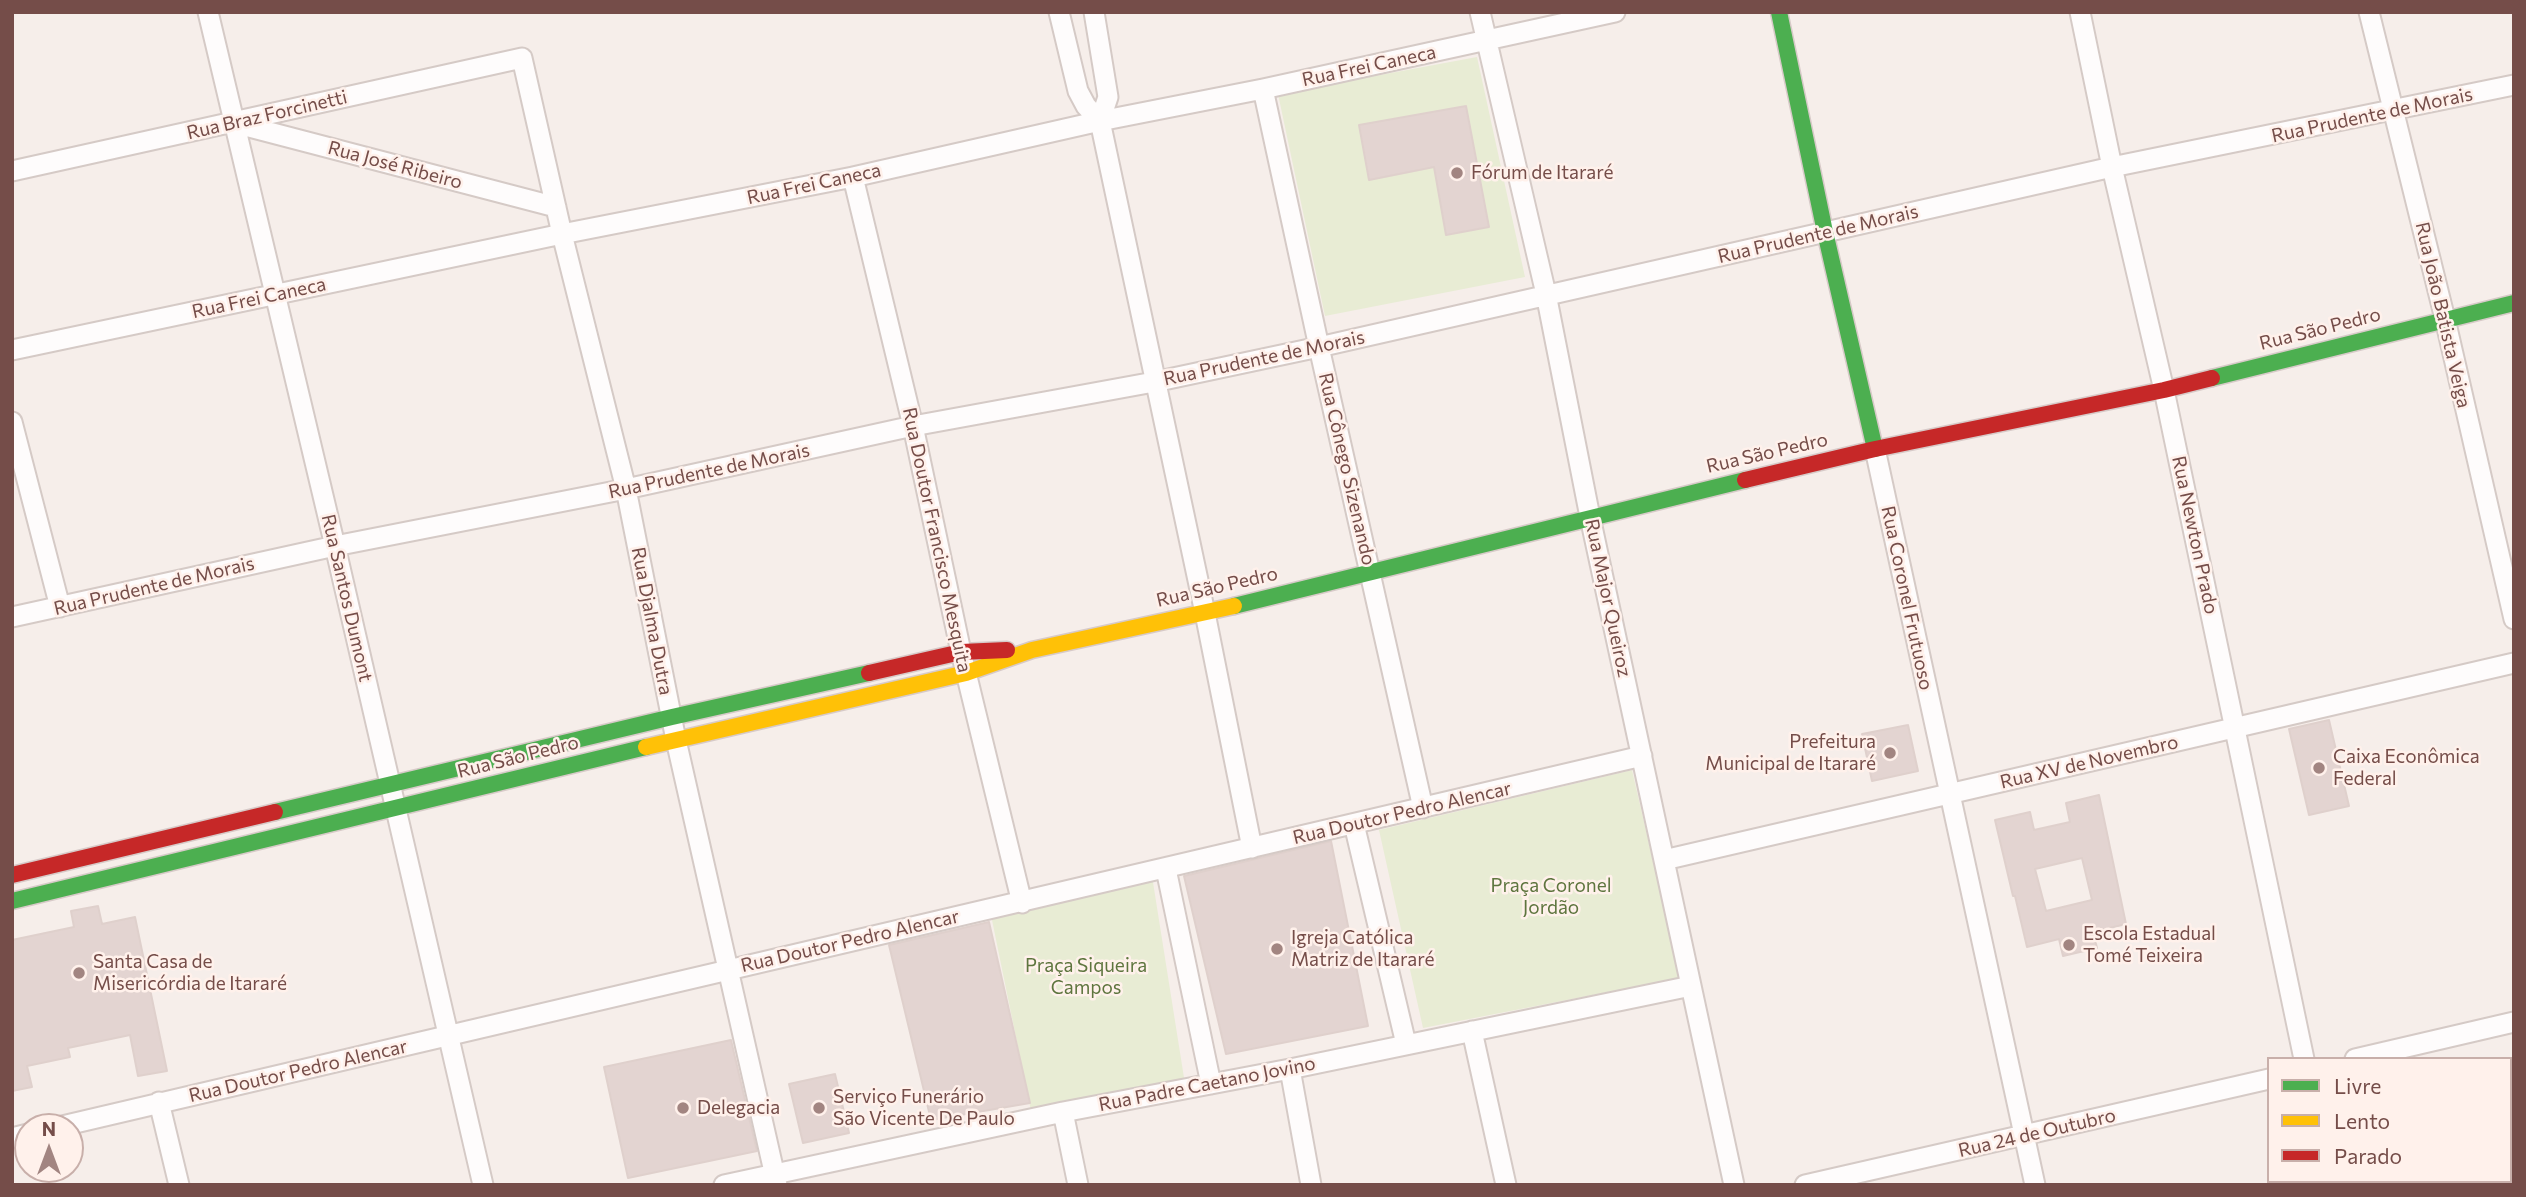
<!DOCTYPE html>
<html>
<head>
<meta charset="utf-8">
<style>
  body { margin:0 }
  #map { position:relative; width:2526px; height:1197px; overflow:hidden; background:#f6eeea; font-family:Commissioner,sans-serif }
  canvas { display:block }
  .frame { position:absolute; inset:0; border:14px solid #754d49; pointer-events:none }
  .legend { position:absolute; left:2267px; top:1057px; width:245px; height:126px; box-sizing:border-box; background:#fff1eb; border:2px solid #c8afaa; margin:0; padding:9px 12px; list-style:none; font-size:21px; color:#754d49 }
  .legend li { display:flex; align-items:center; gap:14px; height:35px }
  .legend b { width:35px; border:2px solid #c8afaa }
  .north { position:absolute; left:14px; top:1113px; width:70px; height:70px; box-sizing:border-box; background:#fff1eb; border:2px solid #c8afaa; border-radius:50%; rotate:0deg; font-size:19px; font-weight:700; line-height:28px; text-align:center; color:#754d49 }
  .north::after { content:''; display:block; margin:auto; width:24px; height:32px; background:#a28581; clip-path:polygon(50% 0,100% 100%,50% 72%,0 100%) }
</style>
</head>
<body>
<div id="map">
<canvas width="2526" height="1197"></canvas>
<div class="frame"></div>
<ul class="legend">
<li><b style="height:9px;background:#4caf50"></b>Livre</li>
<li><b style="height:9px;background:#ffc107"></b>Lento</li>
<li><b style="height:9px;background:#c62828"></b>Parado</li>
</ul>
<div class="north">N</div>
</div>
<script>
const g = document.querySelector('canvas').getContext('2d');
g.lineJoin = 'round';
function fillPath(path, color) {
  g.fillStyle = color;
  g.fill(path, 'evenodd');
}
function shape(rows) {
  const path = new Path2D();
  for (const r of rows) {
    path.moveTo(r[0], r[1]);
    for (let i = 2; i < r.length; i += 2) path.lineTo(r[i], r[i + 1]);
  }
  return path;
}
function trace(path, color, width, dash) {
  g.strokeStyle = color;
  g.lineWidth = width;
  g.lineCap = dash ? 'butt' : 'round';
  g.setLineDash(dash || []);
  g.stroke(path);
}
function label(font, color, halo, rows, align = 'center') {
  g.font = font + ' Commissioner,sans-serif';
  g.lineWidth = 5;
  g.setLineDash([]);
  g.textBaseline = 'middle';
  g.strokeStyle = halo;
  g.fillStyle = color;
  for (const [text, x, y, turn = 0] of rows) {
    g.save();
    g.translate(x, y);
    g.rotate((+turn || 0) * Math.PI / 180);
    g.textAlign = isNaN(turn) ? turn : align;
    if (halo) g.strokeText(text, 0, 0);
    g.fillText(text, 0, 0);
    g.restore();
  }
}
fillPath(shape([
  [1477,57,1525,277,1325,316,1278,94],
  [1632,770,1680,978,1423,1028,1379,830],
  [1152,876,1185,1084,1031,1111,991,915]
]), '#e8ecd4');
const building = shape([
  [1466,106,1489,227,1446,235,1434,167,1369,180,1359,125,1466,106],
  [2329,720,2349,806,2309,815,2289,729,2329,720],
  [1908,725,1918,771,1872,781,1862,734,1908,725],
  [2099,795,2126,924,2093,932,2097,948,2063,956,2059,939,2027,947,2015,896,2013,896,1995,820,2030,812,2034,830,2070,822,2066,803,2099,795],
  [2082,858,2092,900,2046,911,2035,869,2082,858],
  [1331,841,1368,1026,1226,1054,1184,876,1331,841],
  [98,906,102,924,135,917,167,1071,138,1076,130,1035,68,1048,70,1057,27,1066,32,1087,12,1091,12,940,74,927,71,911,98,906],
  [989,922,1030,1103,931,1120,889,945,989,922],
  [731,1040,757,1151,628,1178,604,1067,731,1040],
  [835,1074,849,1133,803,1143,789,1084,835,1074]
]);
fillPath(building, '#e3d4d1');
trace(building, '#dfd0cc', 2);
const street = shape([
  [208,12,335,546,483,1185],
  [1059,12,1078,91,1086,106,1100,121],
  [1094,12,1108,97,1100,121,1205,613,1252,848],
  [1480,12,1546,294,1590,517,1734,1185],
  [2080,12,2112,167,2164,390,2304,1059],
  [2369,12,2445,319,2514,619],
  [1263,89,1319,347,1423,808],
  [238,124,556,207],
  [12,171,522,58,562,234,626,489,676,740,777,1185],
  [853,177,913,426,961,652,1022,903],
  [12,350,562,234,853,177,1100,121,1263,89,1615,12],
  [12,422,60,607],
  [1875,449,2035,1185],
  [12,617,335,546,626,489,913,426,1154,382,1319,347,2112,167,2514,85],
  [1354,824,1406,1044],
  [1664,860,2514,663],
  [1166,869,1211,1084],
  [1472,1031,1506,1185],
  [2355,1059,2514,1022],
  [1290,1069,1311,1185],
  [159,1102,179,1185],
  [1063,1112,1078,1185],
  [58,1127,1642,756],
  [12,1138,28,1134],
  [2330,1181,2331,1185],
  [724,1185,1063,1112,1290,1069,1691,986],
  [1805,1185,2269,1079]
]);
const fast = shape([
  [1779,12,1825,232,1875,449],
  [2212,378,2514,303],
  [1234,606,1745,480],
  [275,812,672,717,869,673],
  [12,901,646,747]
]);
const slow = shape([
  [646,747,966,673,1032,650,1234,606]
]);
const jam = shape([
  [1745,480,1875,449,2164,390,2212,378],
  [869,673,961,652,1007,650],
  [12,875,275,812]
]);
trace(street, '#d5cac6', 23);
trace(fast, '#d7cac8', 19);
trace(slow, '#d7cac8', 19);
trace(jam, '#d7cac8', 19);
trace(street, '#fefcfc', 19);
trace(fast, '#4caf50', 16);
trace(slow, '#ffc107', 16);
trace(jam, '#c62828', 16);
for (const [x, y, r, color] of [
  [1457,173,7,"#a28581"],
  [1890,753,7,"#a28581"],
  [2319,768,7,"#a28581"],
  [2069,945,7,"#a28581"],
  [1277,949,7,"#a28581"],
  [79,973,7,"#a28581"],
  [683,1108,7,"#a28581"],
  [819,1108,7,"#a28581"]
]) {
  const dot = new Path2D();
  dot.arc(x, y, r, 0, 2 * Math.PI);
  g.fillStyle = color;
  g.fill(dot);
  trace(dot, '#fff1eb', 2.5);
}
label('19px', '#754d49', '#fff1eb', [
  ["Rua Frei Caneca",1369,66,-12],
  ["Rua Braz Forcinetti",267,115,-13],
  ["Rua Prudente de Morais",2372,115,-12],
  ["Rua José Ribeiro",395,165,15],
  ["Rua Frei Caneca",814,184,-12],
  ["Rua Prudente de Morais",1818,234,-13],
  ["Rua Frei Caneca",259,298,-12],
  ["Rua João Batista Veiga",2443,315,77],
  ["Rua São Pedro",2320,329,-14],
  ["Rua Prudente de Morais",1264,358,-12],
  ["Rua São Pedro",1767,453,-13],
  ["Rua Cônego Sizenando",1347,469,77],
  ["Rua Prudente de Morais",709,471,-12],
  ["Rua Newton Prado",2195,535,78],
  ["Rua Doutor Francisco Mesquita",937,540,78],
  ["Rua Prudente de Morais",154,586,-13],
  ["Rua São Pedro",1217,587,-13],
  ["Rua Santos Dumont",347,598,77],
  ["Rua Major Queiroz",1608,598,78],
  ["Rua Coronel Frutuoso",1907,598,78],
  ["Rua Djalma Dutra",652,621,79],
  ["Rua São Pedro",518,757,-14],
  ["Rua XV de Novembro",2089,762,-13],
  ["Rua Doutor Pedro Alencar",1402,813,-13],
  ["Rua Doutor Pedro Alencar",850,941,-13],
  ["Rua Doutor Pedro Alencar",298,1071,-13],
  ["Rua Padre Caetano Jovino",1207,1084,-11],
  ["Rua 24 de Outubro",2037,1133,-13]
]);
label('19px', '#754d49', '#fff1eb', [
  ["Fórum de Itararé",1471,173],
  ["Prefeitura",1876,742,"right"],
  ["Municipal de Itararé",1876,764,"right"],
  ["Caixa Econômica",2333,757],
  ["Federal",2333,779],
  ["Escola Estadual",2083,934],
  ["Tomé Teixeira",2083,956],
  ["Igreja Católica",1291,938],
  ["Matriz de Itararé",1291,960],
  ["Santa Casa de",93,962],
  ["Misericórdia de Itararé",93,984],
  ["Serviço Funerário",833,1097],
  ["São Vicente De Paulo",833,1119],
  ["Delegacia",697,1108]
], 'left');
label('19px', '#5e753e', '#fff1eb', [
  ["Praça Coronel",1551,886],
  ["Jordão",1551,908],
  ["Praça Siqueira",1086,966],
  ["Campos",1086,988]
]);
</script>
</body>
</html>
